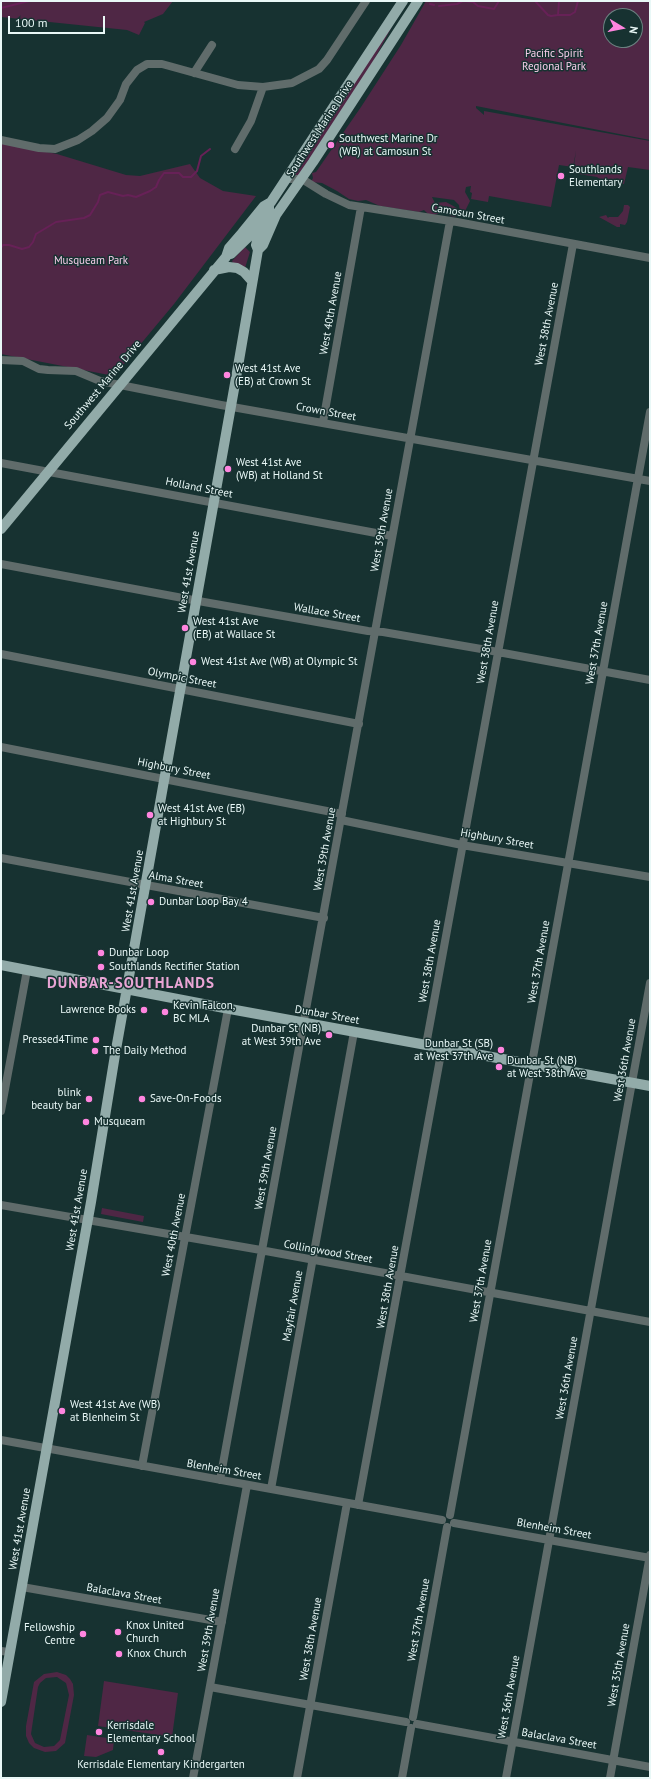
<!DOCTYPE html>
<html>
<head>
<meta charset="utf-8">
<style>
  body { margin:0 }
  #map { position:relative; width:651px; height:1779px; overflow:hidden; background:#173231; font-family:"PT Sans",sans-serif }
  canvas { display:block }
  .frame { position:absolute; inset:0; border:2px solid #e9f8f7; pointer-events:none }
  .north { position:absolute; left:603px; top:8px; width:40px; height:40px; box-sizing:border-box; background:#173231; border:1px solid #6b8180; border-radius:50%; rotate:100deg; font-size:11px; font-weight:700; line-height:16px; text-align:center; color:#e9f8f7 }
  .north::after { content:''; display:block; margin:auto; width:14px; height:18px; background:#ff85df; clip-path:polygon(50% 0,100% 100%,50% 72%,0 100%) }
  .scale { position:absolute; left:8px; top:16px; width:97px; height:18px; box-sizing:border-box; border:2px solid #e9f8f7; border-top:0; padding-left:5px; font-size:12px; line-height:14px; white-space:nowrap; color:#e9f8f7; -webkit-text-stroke:3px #173231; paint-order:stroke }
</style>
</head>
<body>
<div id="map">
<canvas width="651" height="1779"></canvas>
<div class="frame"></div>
<div class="north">N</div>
<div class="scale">100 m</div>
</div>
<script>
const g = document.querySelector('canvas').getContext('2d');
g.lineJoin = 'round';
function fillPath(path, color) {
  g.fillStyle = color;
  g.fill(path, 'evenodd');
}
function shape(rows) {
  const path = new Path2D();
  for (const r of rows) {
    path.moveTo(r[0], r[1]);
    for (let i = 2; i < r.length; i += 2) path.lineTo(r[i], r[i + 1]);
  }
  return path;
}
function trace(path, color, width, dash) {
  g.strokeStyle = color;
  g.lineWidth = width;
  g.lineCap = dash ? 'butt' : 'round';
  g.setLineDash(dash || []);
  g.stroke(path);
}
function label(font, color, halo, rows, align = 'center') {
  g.font = font + ' "PT Sans",sans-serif';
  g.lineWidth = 3;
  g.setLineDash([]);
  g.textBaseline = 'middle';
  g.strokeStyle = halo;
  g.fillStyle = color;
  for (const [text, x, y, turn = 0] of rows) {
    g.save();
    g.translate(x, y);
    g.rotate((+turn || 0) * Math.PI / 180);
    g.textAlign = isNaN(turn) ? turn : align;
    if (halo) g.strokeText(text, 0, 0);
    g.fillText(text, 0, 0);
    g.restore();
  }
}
fillPath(shape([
  [1,1,173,1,163,14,144,22,145,23,139,35,127,30,1,17],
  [426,1,650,1,650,140,476,106,476,108,484,115,484,111,650,141,650,170,628,167,624,184,601,180,597,177,573,173,576,151,573,167,559,165,551,207,489,196,488,202,471,199,472,193,470,192,471,186,466,187,465,192,470,201,464,213,460,212,459,205,454,200,432,197,435,203,446,202,457,208,458,214,455,217,450,216,445,211,434,215,428,214,424,210,419,212,380,206,366,200,358,201,349,199,337,191,322,183,311,182,313,178,312,173,316,172,361,107,401,45],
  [611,16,635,16,635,40,611,40],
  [397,17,373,62,299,175,296,176,295,174],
  [1,143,57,154,126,175,140,176,190,164,200,178,223,191,256,196,174,304,114,376,1,354],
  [624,205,628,205,630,207,627,222,625,225,620,224,620,227,617,227,599,217,606,215,608,218,609,217,618,217,623,211],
  [245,247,250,252,245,268,233,263,232,261],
  [102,1208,144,1216,143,1222,101,1214],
  [57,1672,66,1675,70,1679,73,1684,74,1695,65,1743,56,1751,45,1752,34,1748,29,1743,26,1736,26,1726,34,1682,44,1674],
  [57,1677,66,1683,69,1695,60,1740,54,1746,44,1747,35,1743,31,1734,38,1687,40,1683,46,1678],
  [104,1681,178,1693,172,1737,98,1726],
  [87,1735,114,1739,113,1750,96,1757,84,1756]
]), '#4f2745');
trace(shape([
  [521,1,524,1],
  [535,1,548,15,551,16,558,15,559,1],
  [430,4,434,5],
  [439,6,457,4,463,1,473,2,478,6,494,9,499,1],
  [1,8,29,1],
  [559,15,570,15,575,12,578,1],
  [1,248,3,245,9,245,22,249,29,247,33,242,36,234,56,222,84,218,90,215,98,202,100,195,108,192,123,196,128,195,136,197,150,191,156,187,159,180,164,173,179,173,183,177,191,177,197,171,201,156,210,149]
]), '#672157', 2);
trace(shape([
  [194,73,212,45],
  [1,140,39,148,55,149,78,140,92,131,107,118,120,100,126,84,137,70,147,64,162,64,238,85,263,87,292,83,319,69,327,60,366,1],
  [235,149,251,121,263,87],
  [287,179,302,179,326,194,349,205,457,222,650,258],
  [1,360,23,361,39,369,48,370,76,371,100,381,221,405,650,481],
  [323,422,361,207],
  [1,463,392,536],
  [1,564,204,602,368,631,383,632,487,650,650,680],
  [1,654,359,724],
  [1,747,342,814],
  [341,820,462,845,650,877],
  [1,858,324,918],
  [426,1045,573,244],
  [1,1111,27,970],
  [1,1205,255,1249,650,1322],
  [1,1440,442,1520],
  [142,1466,228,1009],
  [220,1480,450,221],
  [271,1489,354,1032],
  [358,1505,442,1048],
  [450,1515,650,412],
  [454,1523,650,1558],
  [22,1587,222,1622],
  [1,1651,10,1652],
  [210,1687,406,1722],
  [413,1717,447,1527],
  [417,1724,650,1767],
  [193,1778,247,1485],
  [297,1778,347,1503],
  [402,1778,411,1728],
  [506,1778,650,983],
  [610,1778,650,1555]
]), '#606c6b', 8);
trace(shape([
  [258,250,263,245,276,215],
  [231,254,261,225,276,215,313,162,418,1],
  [214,270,229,267,237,268,244,272,252,281],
  [1,529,226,257,229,248,242,233,264,206,271,202,403,1],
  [1,965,219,1007,650,1086],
  [1,1702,91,1202,115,1055,236,378,258,250,256,245,261,225,269,209,269,204]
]), '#92aba9', 10);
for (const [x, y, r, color] of [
  [331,145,4,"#ff85df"],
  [561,176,4,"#ff85df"],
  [227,375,4,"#ff85df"],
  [228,469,4,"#ff85df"],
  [185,628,4,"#ff85df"],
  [193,662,4,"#ff85df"],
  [150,815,4,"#ff85df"],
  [151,902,4,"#ff85df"],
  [101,953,4,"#ff85df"],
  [101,967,4,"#ff85df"],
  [144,1010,4,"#ff85df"],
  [165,1012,4,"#ff85df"],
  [329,1035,4,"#ff85df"],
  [96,1040,4,"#ff85df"],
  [501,1050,4,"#ff85df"],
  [95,1051,4,"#ff85df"],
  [499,1067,4,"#ff85df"],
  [89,1099,4,"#ff85df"],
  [142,1099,4,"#ff85df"],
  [86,1122,4,"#ff85df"],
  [62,1411,4,"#ff85df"],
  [118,1632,4,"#ff85df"],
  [83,1634,4,"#ff85df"],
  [119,1654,4,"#ff85df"],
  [99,1732,4,"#ff85df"],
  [161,1752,4,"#ff85df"]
]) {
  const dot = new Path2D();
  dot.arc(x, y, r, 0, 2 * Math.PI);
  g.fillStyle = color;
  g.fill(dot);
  trace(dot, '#173231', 1.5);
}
label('11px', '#f7cce9', '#173231', [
  ["Pacific Spirit",554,54],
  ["Regional Park",554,67],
  ["Musqueam Park",91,261]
]);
label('11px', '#e9f8f7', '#173231', [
  ["Southwest Marine Drive",320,129,-57],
  ["Camosun Street",468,214,10],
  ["West 40th Avenue",331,313,-80],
  ["West 38th Avenue",547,324,-79],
  ["Southwest Marine Drive",103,385,-50],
  ["Crown Street",326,412,10],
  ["Holland Street",199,488,11],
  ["West 39th Avenue",382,530,-80],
  ["West 41st Avenue",189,572,-80],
  ["Wallace Street",327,613,10],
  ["West 38th Avenue",488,642,-80],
  ["West 37th Avenue",597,643,-80],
  ["Olympic Street",182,678,11],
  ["Highbury Street",174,769,11],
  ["Highbury Street",497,839,10],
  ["West 39th Avenue",325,849,-80],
  ["Alma Street",176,880,10],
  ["West 41st Avenue",133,891,-80],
  ["West 38th Avenue",430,961,-80],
  ["West 37th Avenue",539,962,-80],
  ["Dunbar Street",327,1015,10],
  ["West 36th Avenue",625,1060,-80],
  ["West 39th Avenue",266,1168,-80],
  ["West 41st Avenue",77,1210,-80],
  ["West 40th Avenue",174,1235,-79],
  ["Collingwood Street",328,1252,10],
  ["West 37th Avenue",481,1281,-80],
  ["West 38th Avenue",388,1287,-80],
  ["Mayfair Avenue",293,1306,-80],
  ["West 36th Avenue",567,1378,-80],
  ["Blenheim Street",224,1470,10],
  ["West 41st Avenue",20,1529,-80],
  ["Blenheim Street",554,1529,10],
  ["Balaclava Street",124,1594,10],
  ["West 37th Avenue",419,1620,-80],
  ["West 39th Avenue",209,1630,-80],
  ["West 38th Avenue",311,1639,-80],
  ["West 35th Avenue",619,1665,-80],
  ["West 36th Avenue",509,1697,-80],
  ["Balaclava Street",559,1739,10]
]);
label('11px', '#e9f8f7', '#173231', [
  ["Southwest Marine Dr",339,139],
  ["(WB) at Camosun St",339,152],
  ["Southlands",569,170],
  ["Elementary",569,183],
  ["West 41st Ave",235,369],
  ["(EB) at Crown St",235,382],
  ["West 41st Ave",236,463],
  ["(WB) at Holland St",236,476],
  ["West 41st Ave",193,622],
  ["(EB) at Wallace St",193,635],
  ["West 41st Ave (WB) at Olympic St",201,662],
  ["West 41st Ave (EB)",158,809],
  ["at Highbury St",158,822],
  ["Dunbar Loop Bay 4",159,902],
  ["Dunbar Loop",109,953],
  ["Southlands Rectifier Station",109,967],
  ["Kevin Falcon,",173,1006],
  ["BC MLA",173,1019],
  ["Lawrence Books",136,1010,"right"],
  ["Dunbar St (NB)",321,1029,"right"],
  ["at West 39th Ave",321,1042,"right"],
  ["Pressed4Time",88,1040,"right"],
  ["Dunbar St (SB)",493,1044,"right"],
  ["at West 37th Ave",493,1057,"right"],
  ["The Daily Method",103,1051],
  ["Dunbar St (NB)",507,1061],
  ["at West 38th Ave",507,1074],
  ["blink",81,1093,"right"],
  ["beauty bar",81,1106,"right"],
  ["Save-On-Foods",150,1099],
  ["Musqueam",94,1122],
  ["West 41st Ave (WB)",70,1405],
  ["at Blenheim St",70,1418],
  ["Knox United",126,1626],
  ["Church",126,1639],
  ["Fellowship",75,1628,"right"],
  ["Centre",75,1641,"right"],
  ["Knox Church",127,1654],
  ["Kerrisdale",107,1726],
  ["Elementary School",107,1739],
  ["Kerrisdale Elementary Kindergarten",161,1765,"center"]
], 'left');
g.letterSpacing = '1px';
label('bold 15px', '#e9a5d5', '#173231', [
  ["DUNBAR-SOUTHLANDS",131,984]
]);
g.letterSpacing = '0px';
</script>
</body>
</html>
